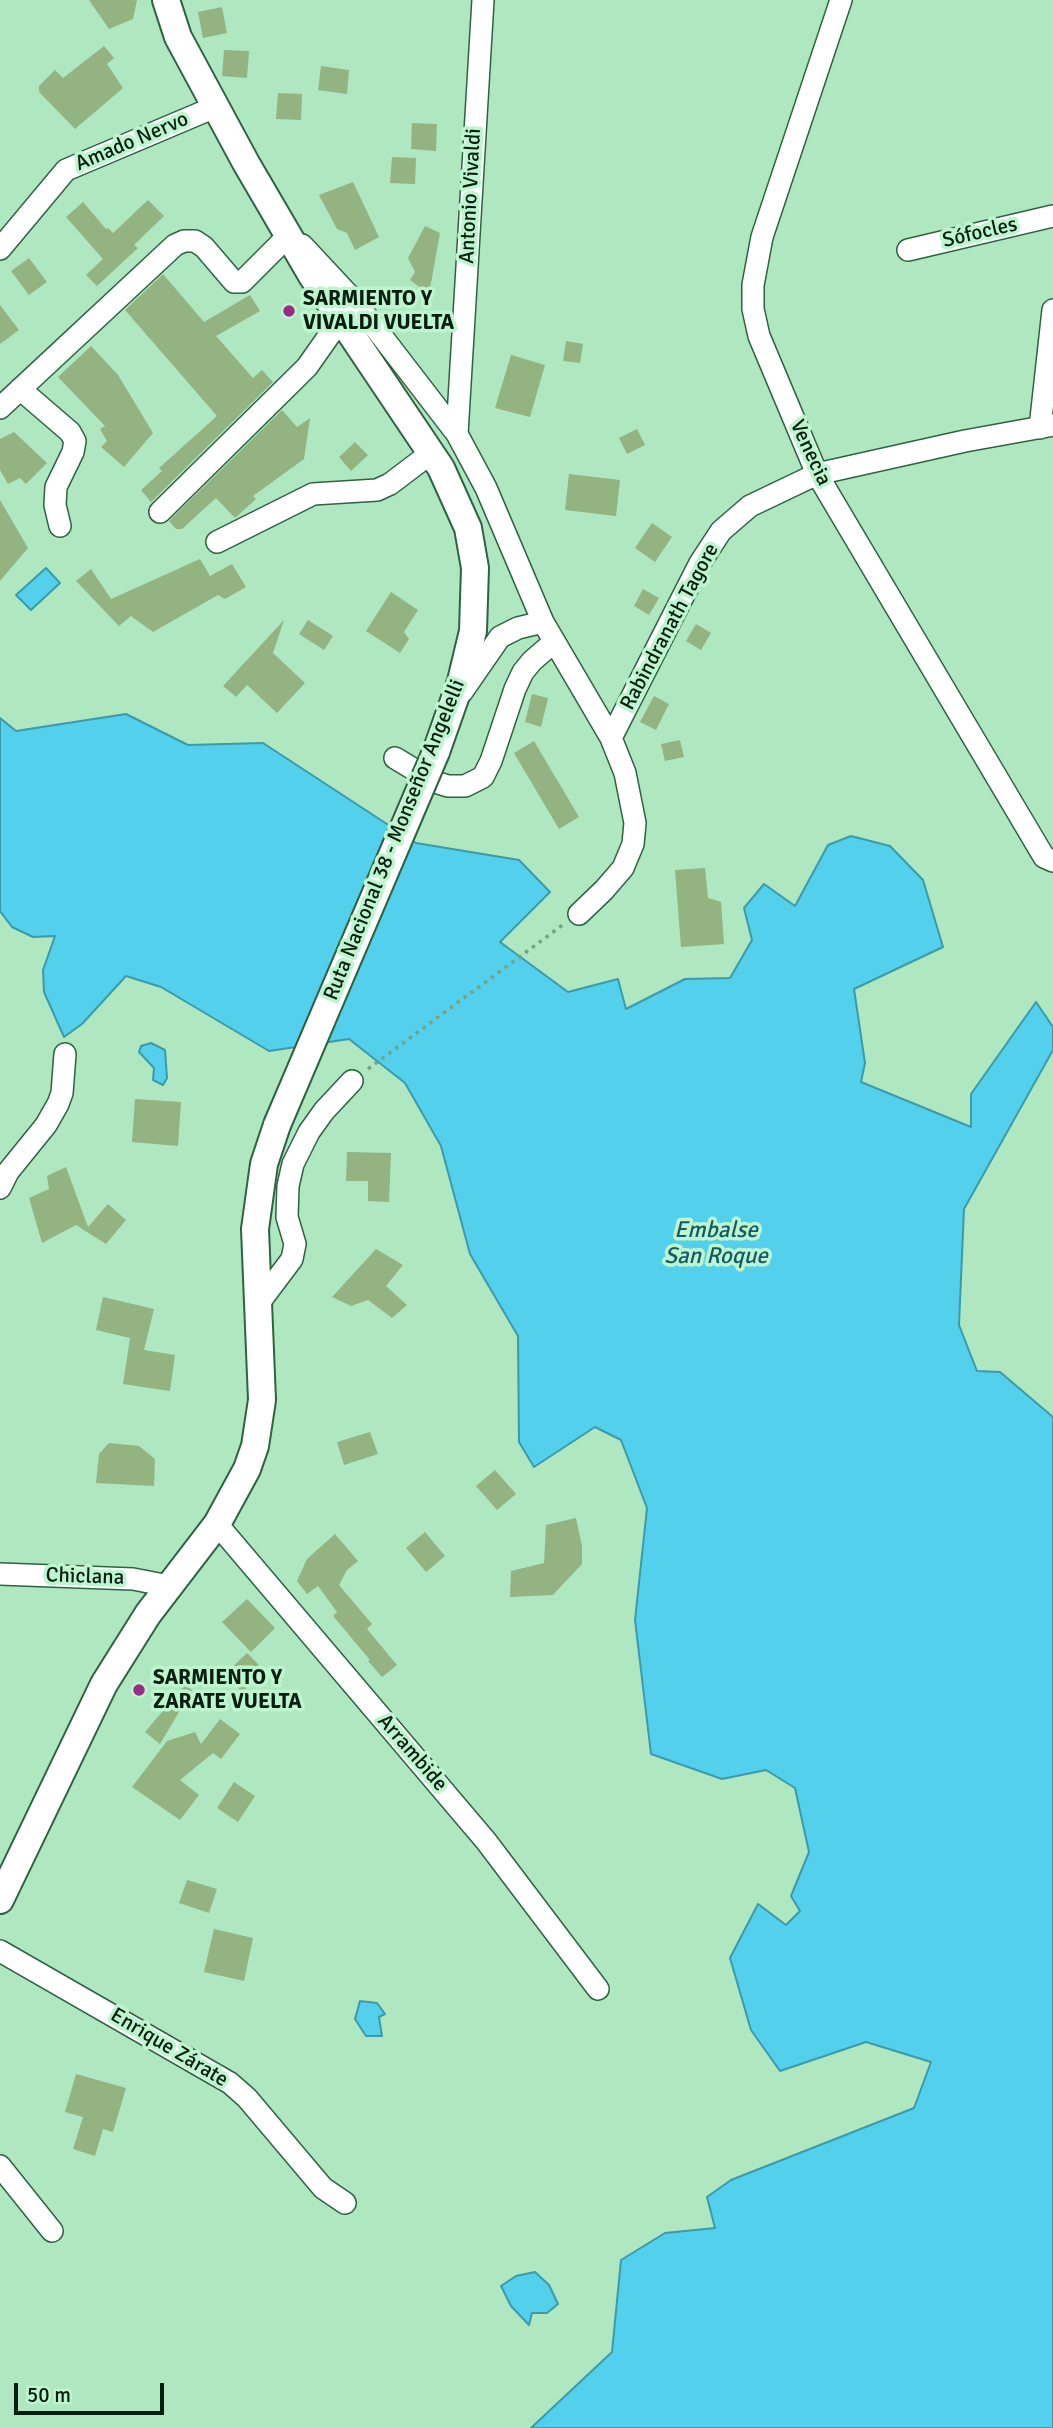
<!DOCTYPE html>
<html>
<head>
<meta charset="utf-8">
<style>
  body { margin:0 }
  #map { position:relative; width:1053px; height:2428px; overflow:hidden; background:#afe7c1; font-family:Signika,sans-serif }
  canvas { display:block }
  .scale { position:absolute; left:14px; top:2383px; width:150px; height:32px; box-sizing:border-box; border:4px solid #071d0f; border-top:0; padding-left:9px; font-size:21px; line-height:24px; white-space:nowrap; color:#071d0f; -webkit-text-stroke:5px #bcf5ce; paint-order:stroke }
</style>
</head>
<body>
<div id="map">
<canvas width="1053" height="2428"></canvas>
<div class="scale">50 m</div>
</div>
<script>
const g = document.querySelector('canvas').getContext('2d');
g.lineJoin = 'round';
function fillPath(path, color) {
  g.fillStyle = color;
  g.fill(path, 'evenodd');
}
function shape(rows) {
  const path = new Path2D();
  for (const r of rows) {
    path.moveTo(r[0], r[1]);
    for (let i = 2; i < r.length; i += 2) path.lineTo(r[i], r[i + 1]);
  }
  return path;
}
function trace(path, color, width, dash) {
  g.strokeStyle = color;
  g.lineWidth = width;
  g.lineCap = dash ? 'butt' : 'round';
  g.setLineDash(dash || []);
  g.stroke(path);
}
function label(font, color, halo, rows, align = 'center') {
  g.font = font + ' Signika,sans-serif';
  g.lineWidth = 7;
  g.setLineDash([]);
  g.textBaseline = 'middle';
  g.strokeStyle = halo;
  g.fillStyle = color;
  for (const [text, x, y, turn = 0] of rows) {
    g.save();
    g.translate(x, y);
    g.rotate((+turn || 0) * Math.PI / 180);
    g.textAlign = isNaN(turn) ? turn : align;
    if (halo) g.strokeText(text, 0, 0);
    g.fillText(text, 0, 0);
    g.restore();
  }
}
const water = shape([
  [46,568,60,583,31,610,16,595,46,568],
  [126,714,188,745,263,743,416,843,519,860,550,892,500,942,568,992,618,979,626,1009,685,979,730,978,752,940,744,908,764,884,795,906,828,845,851,836,890,846,923,880,943,947,854,989,865,1063,861,1082,971,1127,971,1094,1036,1002,1053,1027,1053,1050,964,1209,959,1325,977,1371,1000,1372,1053,1417,1053,2428,531,2428,612,2352,621,2260,665,2233,715,2228,707,2197,731,2180,914,2108,931,2062,866,2042,780,2071,751,2030,730,1958,758,1904,786,1925,800,1911,791,1896,809,1852,795,1788,766,1770,722,1779,651,1754,635,1620,647,1508,621,1440,595,1427,534,1467,519,1442,518,1336,470,1254,441,1146,405,1083,349,1039,269,1051,161,987,126,976,82,1024,64,1037,44,992,43,970,55,936,33,937,12,927,0,911,0,718,16,731,126,714],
  [151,1043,165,1050,167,1078,163,1085,153,1080,154,1068,139,1052,141,1046,151,1043],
  [360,2001,377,2003,385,2014,379,2017,382,2036,366,2036,355,2019,360,2001],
  [535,2272,549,2285,558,2304,547,2313,532,2313,529,2325,511,2306,501,2286,516,2276,535,2272]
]);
fillPath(water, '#53d0eb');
trace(water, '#3c9aa9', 2);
fillPath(shape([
  [89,0,137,0,133,19,109,29],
  [222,7,227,33,203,38,198,12],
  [104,46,114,58,107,64,123,88,75,129,39,92,39,86,55,70,63,78],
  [224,50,249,51,247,78,222,76],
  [321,66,349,70,347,94,318,90],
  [278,93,302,94,301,120,276,119],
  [412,123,437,124,436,151,411,149],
  [392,157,416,158,415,184,390,183],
  [353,182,379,237,355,250,347,233,337,229,319,195],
  [148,200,164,216,134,245,138,248,97,286,86,275,103,259,66,217,83,202,106,229,108,228,113,233],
  [425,226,440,233,429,294,410,280,415,272,408,258],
  [29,258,47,282,29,295,11,271],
  [163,274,204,322,250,295,260,311,216,336,253,378,262,370,273,382,151,502,141,490,162,471,159,468,217,416,125,310],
  [0,305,19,330,0,344],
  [566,341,583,344,580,363,563,361],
  [91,346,118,375,153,433,124,467,101,447,107,441,100,429,105,426,58,377],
  [511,355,545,365,530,417,495,408],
  [282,410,297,427,310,418,304,459,253,496,256,499,235,518,216,498,182,529,176,529,169,521],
  [637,429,645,445,627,454,619,438],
  [14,432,47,463,26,484,20,478,8,484,0,470,0,439],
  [355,442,368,455,351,471,339,457],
  [569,474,620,480,616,516,565,510],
  [0,500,28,548,0,581],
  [652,523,672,537,655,562,635,548],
  [200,559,210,576,232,564,246,587,225,599,218,595,153,632,131,616,119,626,76,581,91,569,111,599],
  [643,589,659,598,649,615,634,606],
  [391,592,418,610,404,632,409,639,400,653,366,631],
  [284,620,273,653,305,683,277,713,247,685,236,697,223,686],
  [308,620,333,636,324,650,299,634],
  [696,624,711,633,701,650,686,641],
  [532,694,548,698,541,727,525,722],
  [654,696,669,704,656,730,640,722],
  [680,740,684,757,665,761,661,744],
  [534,741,579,817,559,829,514,753],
  [705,868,708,898,721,902,724,944,681,947,675,870],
  [135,1099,181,1102,178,1146,132,1142],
  [347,1152,391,1153,389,1202,368,1201,368,1181,346,1181],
  [66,1167,88,1227,108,1204,126,1220,106,1244,76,1225,42,1243,29,1198,49,1189,47,1176],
  [376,1249,403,1265,386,1286,407,1305,392,1318,368,1300,351,1306,332,1297],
  [103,1297,154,1309,144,1350,175,1355,170,1391,123,1384,130,1338,96,1330],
  [370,1432,378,1454,344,1465,337,1442],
  [109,1443,139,1446,155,1459,154,1486,96,1483,99,1454],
  [495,1470,516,1494,497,1510,476,1486],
  [576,1518,582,1546,582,1564,553,1595,510,1597,511,1571,544,1563,546,1525],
  [425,1532,445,1556,426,1572,406,1548],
  [335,1534,358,1561,347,1570,339,1585,372,1624,367,1629,397,1665,382,1677,368,1661,370,1660,333,1616,337,1612,318,1586,307,1594,297,1581,307,1559],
  [247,1599,275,1628,251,1652,222,1622],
  [247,1653,265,1671,242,1692,225,1674],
  [185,1685,192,1690,160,1744,145,1732],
  [220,1719,240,1734,221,1759,213,1753,180,1780,199,1795,180,1820,132,1787,167,1741,195,1732,201,1744],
  [234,1782,255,1796,238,1822,217,1808],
  [187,1880,217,1889,209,1913,179,1903],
  [214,1929,253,1938,244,1981,204,1972],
  [76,2074,126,2088,113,2132,103,2129,95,2156,73,2149,83,2117,65,2112]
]), '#93b381');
const minor = shape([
  [841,0,762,237,753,285,753,309,759,336,817,474,1044,857,1053,861],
  [302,245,357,304,457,434,486,488,543,622,611,738,625,773,635,823,633,844,623,868,604,890,579,914],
  [0,249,66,170,215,107],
  [908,250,1053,216],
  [20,389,70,432,75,441,73,452,56,487,55,505,60,526],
  [0,408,175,245,184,241,195,241,204,247,234,282,242,282,288,236],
  [1040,428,1053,310],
  [457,434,483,0],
  [160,512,307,367,340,320],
  [217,542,313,494,377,490,390,484,431,453],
  [462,692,500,637,518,628,543,622],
  [611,738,700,563,721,531,750,506,817,474,965,441,1053,425],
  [395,758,435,782,448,786,465,786,483,777,491,761,515,689,523,672,532,661,554,642],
  [0,1188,8,1172,46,1125,58,1104,62,1093,65,1054],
  [259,1303,292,1259,295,1244,287,1217,288,1186,293,1164,309,1132,324,1111,352,1081],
  [217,1524,486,1841,598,1989],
  [0,1574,133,1579,169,1586],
  [0,1951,230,2083,247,2098,323,2188,345,2203],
  [0,2166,52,2231]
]);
const major = shape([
  [166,0,178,37,246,163,312,276,441,468,468,528,475,568,473,631,461,681,436,752],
  [0,1900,104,1684,148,1614,217,1524,247,1469,255,1446,262,1400,255,1229,264,1164,277,1125]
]);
trace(minor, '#2e6342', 24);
trace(major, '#2e6342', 30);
trace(shape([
  [368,1069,564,924]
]), '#76a284', 3.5, [3.5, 5]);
trace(minor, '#fff', 21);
trace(major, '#fff', 26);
const majorBridge = shape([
  [277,1125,436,752]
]);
trace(majorBridge, '#2e6342', 30, []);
trace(majorBridge, '#fff', 26);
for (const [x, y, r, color] of [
  [289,311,7,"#9a2b89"],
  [139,1690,7,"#9a2b89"]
]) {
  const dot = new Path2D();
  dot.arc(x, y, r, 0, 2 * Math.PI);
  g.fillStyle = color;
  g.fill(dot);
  trace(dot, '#bcf5ce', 2.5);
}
label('21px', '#071d0f', '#bcf5ce', [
  ["Amado Nervo",132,142,-23],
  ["Antonio Vivaldi",471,196,-87],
  ["Sófocles",980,233,-13],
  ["Venecia",810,453,65],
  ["Rabindranath Tagore",670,627,-62],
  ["Ruta Nacional 38 - Monseñor Angelelli",395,840,-68],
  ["Chiclana",85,1577,2],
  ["Arrambide",412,1753,49],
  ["Enrique Zárate",169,2048,31]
]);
label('bold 21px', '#071d0f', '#bcf5ce', [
  ["SARMIENTO Y",303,299],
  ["VIVALDI VUELTA",303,323],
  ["SARMIENTO Y",153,1678],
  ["ZARATE VUELTA",153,1702]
], 'left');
label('italic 23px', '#145b69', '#bcf5ce', [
  ["Embalse",716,1231],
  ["San Roque",716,1257]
]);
</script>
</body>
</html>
